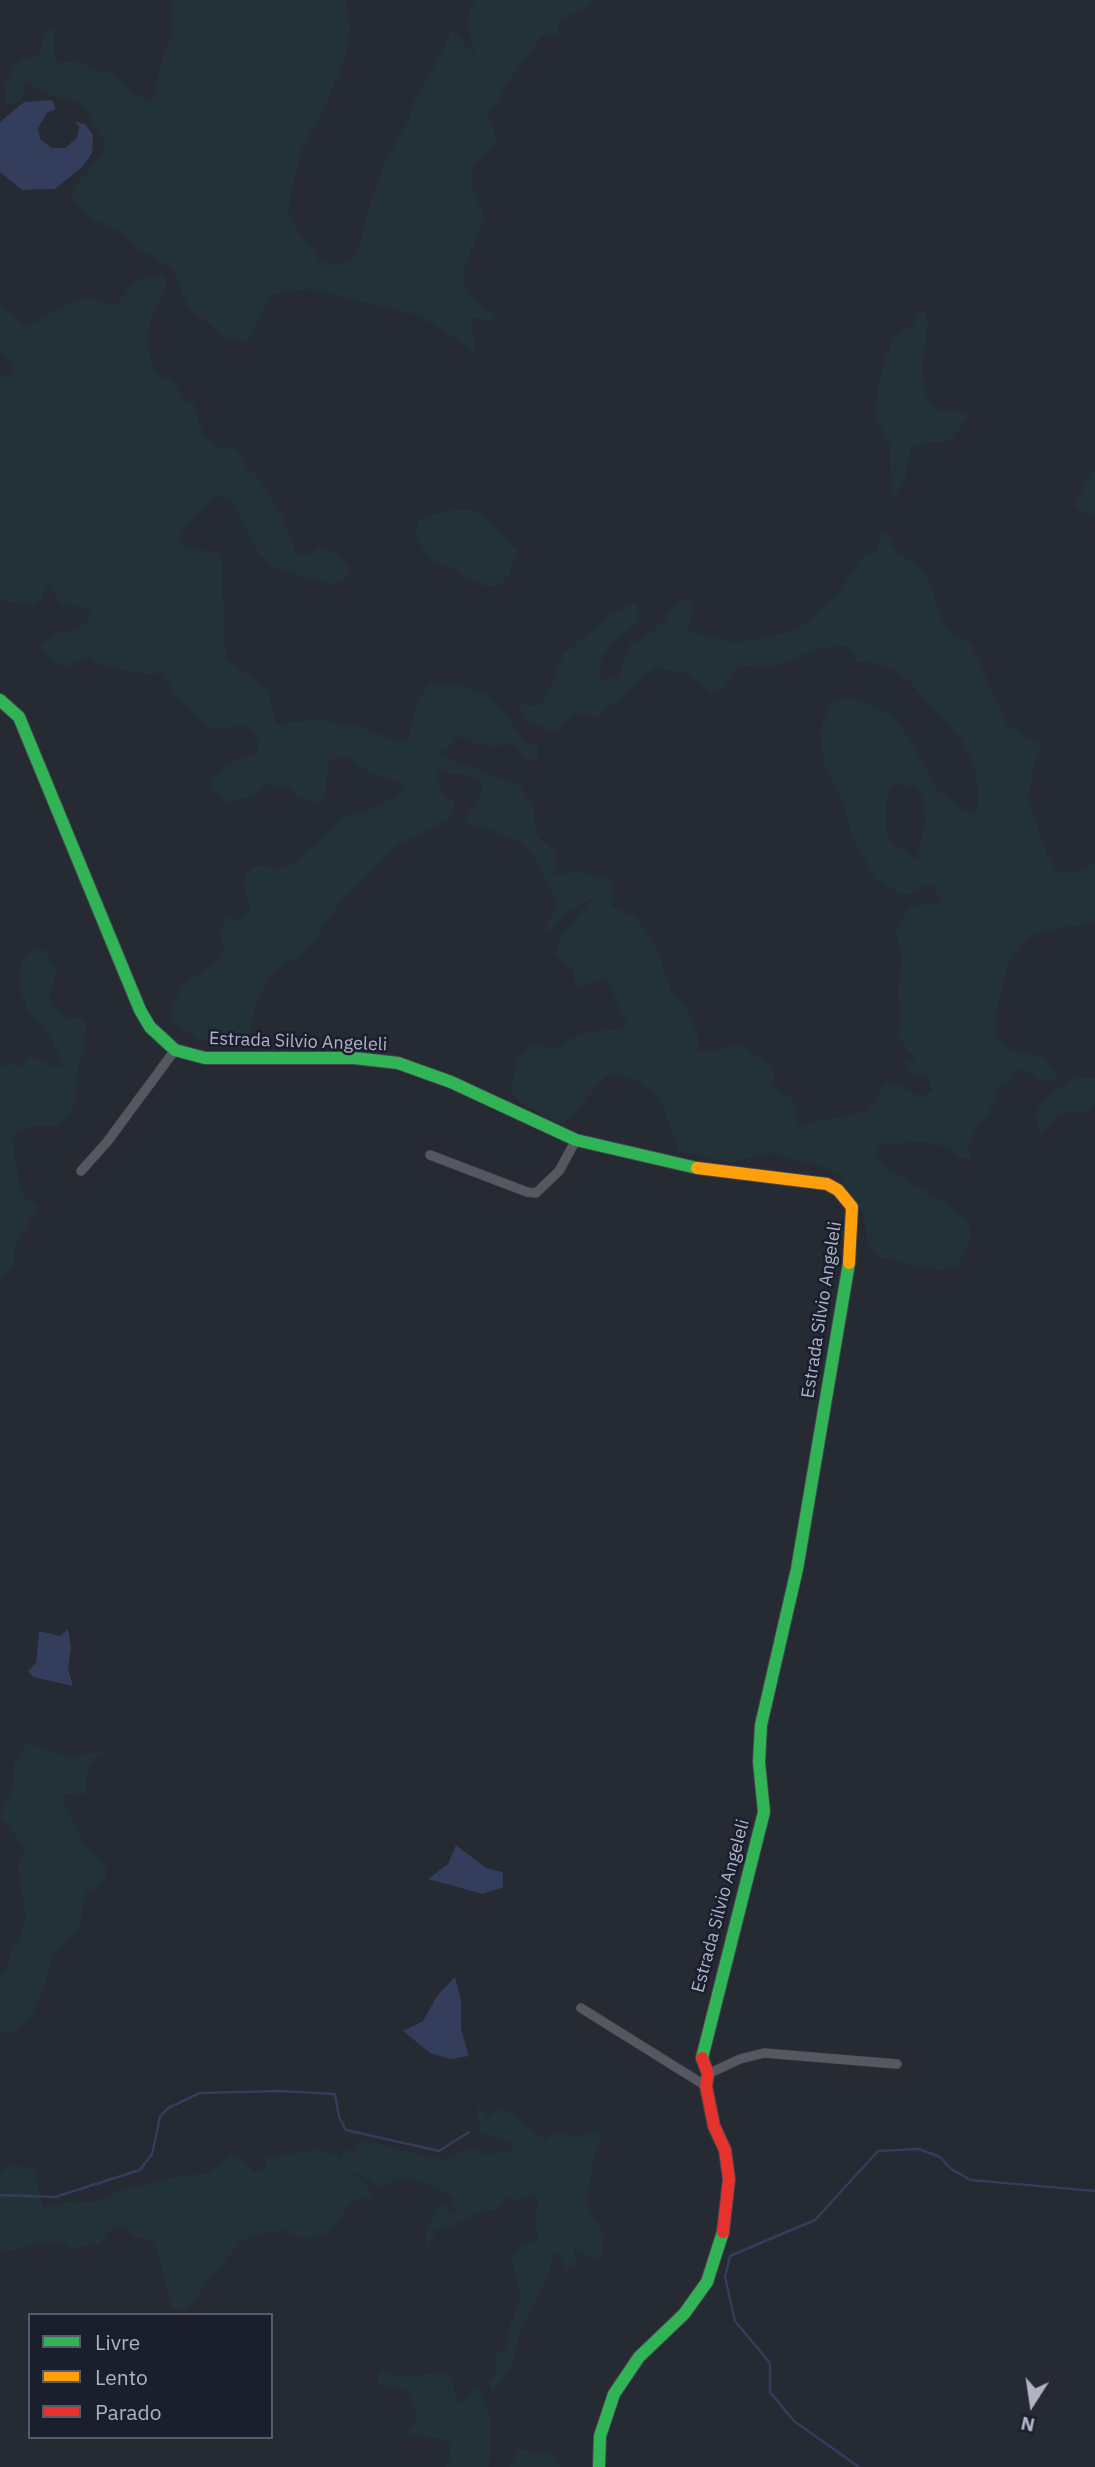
<!DOCTYPE html>
<html>
<head>
<meta charset="utf-8">
<style>
  body { margin:0 }
  #map { position:relative; width:1095px; height:2467px; overflow:hidden; background:#262a33; font-family:"IBM Plex Sans",sans-serif }
  canvas { display:block }
  .legend { position:absolute; left:28px; top:2313px; width:245px; height:126px; box-sizing:border-box; background:#1a1e2d; border:2px solid #565a6a; margin:0; padding:9px 12px; list-style:none; font-size:21px; color:#afb3c5 }
  .legend li { display:flex; align-items:center; gap:14px; height:35px }
  .legend b { width:35px; border:2px solid #565a6a }
  .north { position:absolute; left:997px; top:2369px; width:70px; height:70px; -webkit-text-stroke:5px #1a1e2d; paint-order:stroke; rotate:192deg; font-size:19px; font-weight:700; line-height:28px; text-align:center; color:#afb3c5 }
  .north::after { content:''; display:block; margin:auto; width:24px; height:32px; background:#afb3c5; clip-path:polygon(50% 0,100% 100%,50% 72%,0 100%) }
</style>
</head>
<body>
<div id="map">
<canvas width="1095" height="2467"></canvas>
<ul class="legend">
<li><b style="height:9px;background:#30b455"></b>Livre</li>
<li><b style="height:9px;background:#ff9f0a"></b>Lento</li>
<li><b style="height:9px;background:#e5322d"></b>Parado</li>
</ul>
<div class="north">N</div>
</div>
<script>
const g = document.querySelector('canvas').getContext('2d');
g.lineJoin = 'round';
function fillPath(path, color) {
  g.fillStyle = color;
  g.fill(path, 'evenodd');
}
function shape(rows) {
  const path = new Path2D();
  for (const r of rows) {
    path.moveTo(r[0], r[1]);
    for (let i = 2; i < r.length; i += 2) path.lineTo(r[i], r[i + 1]);
  }
  return path;
}
function trace(path, color, width, dash) {
  g.strokeStyle = color;
  g.lineWidth = width;
  g.lineCap = dash ? 'butt' : 'round';
  g.setLineDash(dash || []);
  g.stroke(path);
}
function label(font, color, halo, rows, align = 'center') {
  g.font = font + ' "IBM Plex Sans",sans-serif';
  g.lineWidth = 5;
  g.setLineDash([]);
  g.textBaseline = 'middle';
  g.strokeStyle = halo;
  g.fillStyle = color;
  for (const [text, x, y, turn = 0] of rows) {
    g.save();
    g.translate(x, y);
    g.rotate((+turn || 0) * Math.PI / 180);
    g.textAlign = isNaN(turn) ? turn : align;
    if (halo) g.strokeText(text, 0, 0);
    g.fillText(text, 0, 0);
    g.restore();
  }
}
fillPath(shape([
  [172,0,346,0,350,32,343,64,323,110,301,148,288,210,294,225,320,261,337,265,351,261,359,249,370,202,387,158,410,118,413,103,444,49,451,29,475,55,468,25,470,9,475,0,595,0,581,11,559,21,557,34,542,37,522,61,488,115,497,139,472,171,471,183,484,217,464,270,463,283,468,295,498,317,494,320,471,318,475,352,418,315,306,289,271,295,246,343,225,338,188,307,173,270,137,248,124,233,93,220,71,199,74,187,103,154,104,141,82,105,39,91,31,84,26,85,20,101,5,106,5,86,15,66,22,60,39,56,45,33,50,28,55,29,55,63,77,61,96,71,113,71,124,86,148,102,153,99,165,49,172,38],
  [153,275,164,276,168,282,149,325,148,348,155,372,161,377,173,379,183,399,194,404,204,437,221,448,232,447,240,452,246,467,258,477,282,516,296,553,306,556,317,548,325,548,342,559,351,571,345,580,331,585,277,568,265,560,254,546,233,501,220,496,211,500,181,533,180,540,185,547,213,552,222,561,225,649,228,660,268,690,276,724,322,719,359,727,401,742,409,738,417,701,429,683,457,683,488,696,507,716,525,742,538,746,537,760,526,760,511,744,495,746,477,744,456,736,449,748,437,755,518,784,533,803,536,835,555,853,556,875,577,870,607,878,613,888,612,906,636,917,658,951,671,991,689,1012,697,1033,698,1049,711,1051,739,1044,768,1064,774,1075,772,1086,789,1096,795,1105,799,1125,869,1111,884,1084,888,1082,898,1084,922,1098,932,1089,928,1077,913,1074,907,1069,905,1062,913,1062,915,1058,896,1035,901,1022,898,989,902,961,896,932,909,907,923,903,940,905,944,901,930,885,924,885,916,893,902,895,876,879,853,839,841,797,825,767,820,735,824,718,833,703,848,697,890,713,909,738,938,790,960,809,975,813,979,798,975,767,963,742,909,681,881,664,856,662,855,653,847,646,816,649,772,669,738,665,725,688,711,692,686,673,655,668,595,719,576,713,560,728,550,732,525,719,520,710,521,703,533,706,543,702,565,653,611,614,634,603,640,615,637,622,613,643,601,660,598,674,606,681,619,674,630,644,642,639,663,622,675,605,683,599,688,599,693,607,688,627,692,632,737,643,796,630,805,624,838,593,862,557,877,551,880,533,885,532,894,548,926,573,942,621,955,637,966,640,972,646,1006,723,1039,744,1041,749,1034,765,1028,800,1049,859,1059,873,1073,872,1095,862,1095,923,1054,929,1031,936,1020,944,1010,961,998,1003,995,1033,999,1041,1011,1049,1045,1058,1055,1071,1055,1079,1038,1080,1022,1068,1014,1073,1008,1083,996,1087,997,1100,970,1139,967,1147,971,1156,968,1159,958,1158,949,1147,921,1142,880,1145,875,1156,886,1168,944,1202,969,1222,970,1238,959,1265,944,1270,929,1269,879,1257,868,1246,864,1215,845,1190,841,1176,825,1168,772,1153,730,1162,679,1152,660,1098,633,1078,606,1076,563,1125,539,1114,515,1097,510,1088,517,1061,530,1042,555,1049,581,1033,617,1029,628,1024,607,980,576,988,573,970,556,954,561,936,594,897,568,913,548,933,541,934,557,905,543,875,532,854,522,844,489,829,464,823,483,791,480,782,464,774,451,774,437,770,436,776,442,792,456,803,450,819,396,846,340,902,310,947,274,972,256,1001,246,1044,198,1039,174,1022,170,1012,181,986,222,958,224,950,220,932,226,918,231,916,240,921,250,909,244,888,246,875,258,865,276,868,292,865,342,818,380,806,405,789,403,784,370,773,348,758,339,757,332,759,328,765,325,797,319,804,299,798,289,788,267,784,252,796,225,803,211,788,212,779,224,766,256,752,259,745,253,731,244,726,218,729,209,726,176,696,164,671,151,675,98,665,87,658,67,667,53,662,38,647,55,634,79,629,92,615,89,610,60,603,48,583,41,599,32,606,0,600,0,376,10,378,12,367,10,359,0,353,0,304,27,327,76,299,90,298,116,305,137,280],
  [900,784,916,788,924,801,925,825,917,859,895,845,887,834,887,796,891,787],
  [926,310,928,326,922,371,925,394,939,411,965,410,969,417,948,442,929,442,911,449,906,464,905,482,892,499,890,446,875,416,878,389,885,359,894,338,915,324,916,313],
  [1095,468,1095,518,1078,509,1075,503],
  [453,509,473,510,501,531,517,552,510,574,499,585,488,587,466,579,456,570,432,562,420,544,415,531,420,518],
  [35,948,44,950,58,971,49,994,50,1004,63,1017,80,1018,86,1025,84,1051,77,1073,76,1102,69,1117,57,1126,33,1126,12,1136,20,1188,27,1201,37,1203,38,1208,15,1245,14,1265,0,1280,0,1066,11,1063,21,1066,30,1054,53,1066,63,1065,45,1025,28,1013,21,991,19,976,23,957],
  [1075,1077,1095,1078,1095,1104,1088,1113,1060,1113,1040,1133,1036,1114,1041,1103],
  [28,1742,66,1757,106,1751,95,1758,87,1770,87,1791,82,1795,66,1794,62,1799,85,1845,104,1863,106,1871,105,1879,94,1891,85,1890,80,1925,52,1957,42,1993,30,2020,10,2033,0,2031,0,1974,6,1971,13,1948,20,1939,26,1915,17,1866,26,1850,0,1817,13,1789,14,1764],
  [477,2106,489,2117,497,2108,507,2110,546,2141,556,2131,579,2137,594,2130,601,2133,602,2138,594,2156,587,2198,589,2211,604,2233,602,2255,593,2259,574,2248,573,2254,580,2266,568,2270,556,2252,553,2253,548,2275,521,2329,510,2371,493,2392,487,2383,496,2373,496,2356,506,2347,510,2325,522,2297,511,2258,518,2248,535,2241,539,2234,535,2225,538,2201,534,2195,517,2201,508,2197,497,2209,475,2215,447,2229,438,2229,426,2246,425,2235,438,2206,445,2205,450,2216,458,2212,450,2196,436,2187,409,2179,394,2181,382,2188,361,2174,351,2172,366,2183,372,2195,350,2203,330,2232,305,2240,282,2230,244,2239,205,2282,196,2298,182,2312,173,2308,155,2245,148,2239,138,2238,124,2228,114,2226,98,2244,72,2248,63,2242,55,2241,0,2253,0,2173,13,2165,35,2170,43,2206,73,2201,96,2202,130,2184,138,2187,167,2178,209,2173,230,2154,243,2160,255,2172,267,2167,266,2158,298,2152,319,2150,342,2158,343,2148,355,2154,362,2140,442,2160,474,2147,485,2154,516,2150,505,2141,480,2132],
  [380,2370,398,2377,447,2372,451,2377,455,2396,461,2404,472,2389,478,2388,491,2418,489,2467,445,2467,450,2459,451,2448,448,2443,441,2439,404,2435,405,2431,417,2422,415,2406,405,2390,377,2383],
  [525,2449,537,2455,547,2450,554,2454,561,2467,509,2467,519,2451]
]), '#233238');
fillPath(shape([
  [52,100,56,109,47,113,38,128,40,139,52,148,65,148,77,138,79,127,75,121,86,125,93,135,92,153,83,166,55,189,22,190,0,172,0,122,24,102],
  [68,1629,71,1648,68,1669,73,1686,33,1677,28,1671,36,1663,39,1631,60,1636],
  [456,1845,486,1868,503,1872,503,1887,483,1894,428,1879,448,1864],
  [455,1977,461,2000,461,2029,469,2056,450,2059,430,2053,403,2031,423,2021,437,1996]
]), '#343d5b');
trace(shape([
  [0,2195,55,2197,140,2170,152,2154,160,2117,168,2108,200,2093,280,2091,335,2094,339,2117,346,2130,439,2151,469,2132],
  [859,2467,794,2421,770,2392,770,2363,735,2321,725,2277,730,2256,815,2220,878,2151,919,2149,940,2157,951,2169,971,2180,1095,2191]
]), '#343d5b', 2.5);
const street = shape([
  [430,1155,527,1192,536,1193,559,1171,576,1140],
  [81,1171,107,1142,175,1050],
  [581,2008,706,2086],
  [708,2074,740,2059,764,2053,897,2064]
]);
const fast = shape([
  [0,700,19,717,140,1010,150,1027,175,1050,205,1058,354,1058,398,1063,451,1082,576,1140,697,1168],
  [702,2058,764,1812,759,1762,761,1725,797,1569,849,1263],
  [599,2467,600,2436,614,2394,639,2357,684,2314,707,2282,723,2232]
]);
const slow = shape([
  [697,1168,827,1184,838,1190,852,1207,849,1263]
]);
const jam = shape([
  [702,2058,708,2074,706,2086,714,2126,725,2150,729,2179,723,2232]
]);
trace(street, '#44464e', 10);
trace(fast, '#44464e', 14);
trace(slow, '#44464e', 14);
trace(jam, '#44464e', 14);
trace(street, '#565861', 9);
trace(fast, '#30b455', 12);
trace(slow, '#ff9f0a', 12);
trace(jam, '#e5322d', 12);
label('18px', '#afb3c5', '#1a1e2d', [
  ["Estrada Silvio Angeleli",298,1042,2],
  ["Estrada Silvio Angeleli",822,1310,-81],
  ["Estrada Silvio Angeleli",721,1906,-75]
]);
</script>
</body>
</html>
